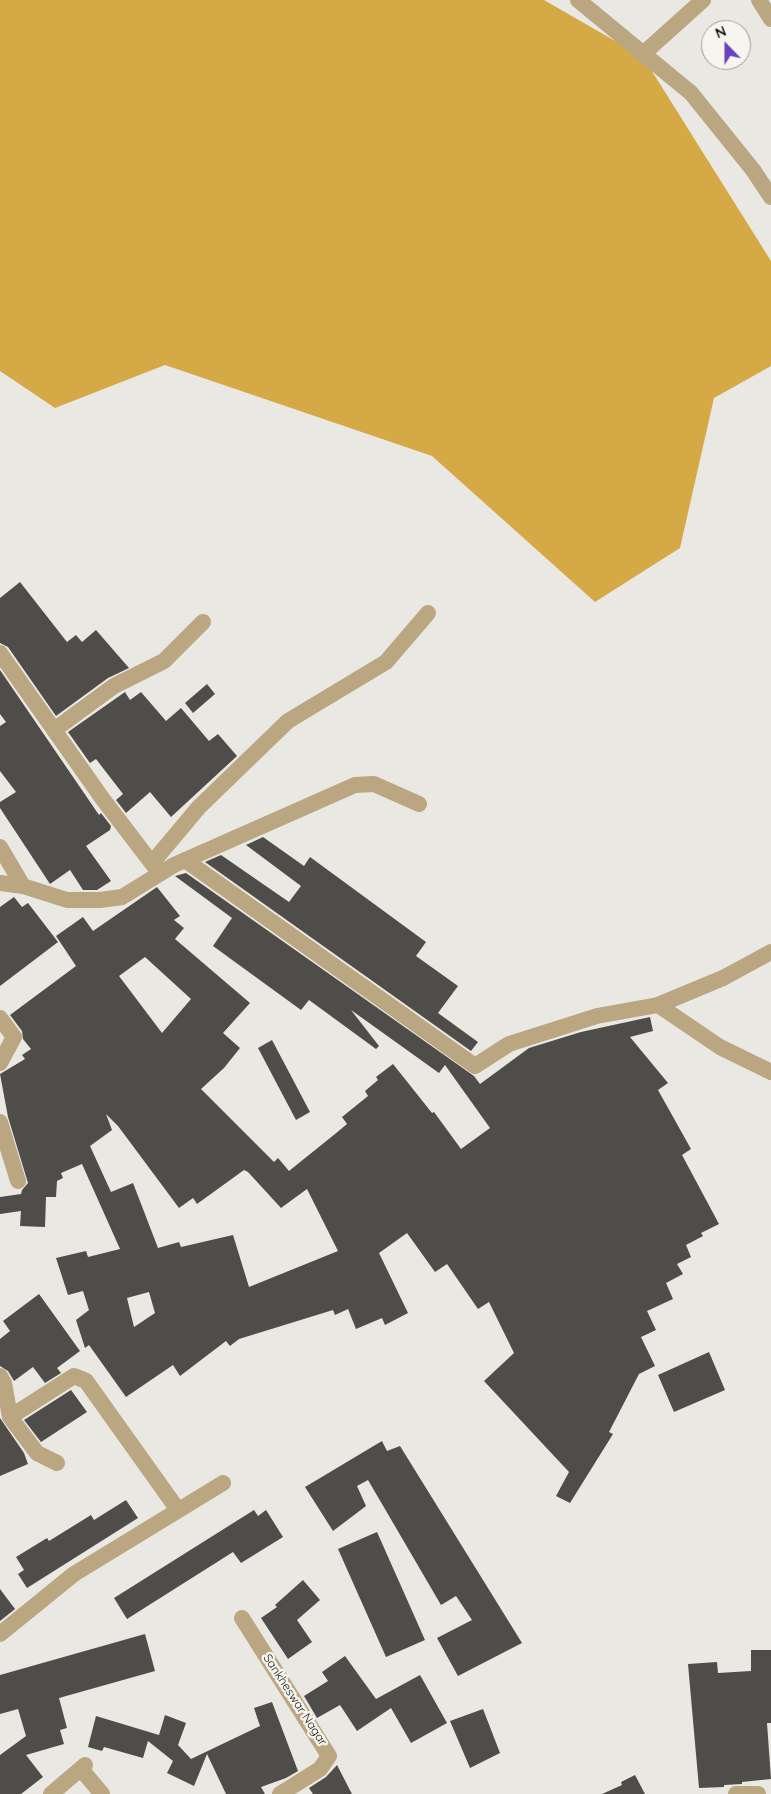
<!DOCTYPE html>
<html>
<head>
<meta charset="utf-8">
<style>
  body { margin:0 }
  #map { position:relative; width:771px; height:1794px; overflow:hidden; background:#eae8e3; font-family:Quicksand,sans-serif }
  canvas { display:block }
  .north { position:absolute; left:701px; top:20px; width:50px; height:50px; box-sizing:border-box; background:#f7f5f0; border:1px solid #9e9c98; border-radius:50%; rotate:338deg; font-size:14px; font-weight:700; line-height:20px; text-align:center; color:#181715 }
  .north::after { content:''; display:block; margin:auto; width:18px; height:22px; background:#6b42bb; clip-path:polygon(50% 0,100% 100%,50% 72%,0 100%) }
</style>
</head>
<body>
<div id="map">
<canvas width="771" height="1794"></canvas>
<div class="north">N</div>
</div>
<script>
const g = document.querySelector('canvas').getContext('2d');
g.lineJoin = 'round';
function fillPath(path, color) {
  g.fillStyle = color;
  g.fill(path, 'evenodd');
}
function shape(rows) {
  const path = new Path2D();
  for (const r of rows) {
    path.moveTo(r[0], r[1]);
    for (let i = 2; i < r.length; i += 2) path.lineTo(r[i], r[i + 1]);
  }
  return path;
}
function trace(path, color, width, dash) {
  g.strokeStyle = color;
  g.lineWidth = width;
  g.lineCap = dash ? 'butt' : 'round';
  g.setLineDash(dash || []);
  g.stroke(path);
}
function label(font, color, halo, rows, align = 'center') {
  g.font = font + ' Quicksand,sans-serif';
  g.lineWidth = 5;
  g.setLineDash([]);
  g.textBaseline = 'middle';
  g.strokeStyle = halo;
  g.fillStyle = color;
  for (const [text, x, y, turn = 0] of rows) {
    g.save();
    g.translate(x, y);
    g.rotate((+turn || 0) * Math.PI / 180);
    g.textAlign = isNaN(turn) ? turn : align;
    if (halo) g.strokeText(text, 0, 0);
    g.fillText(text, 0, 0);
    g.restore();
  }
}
fillPath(shape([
  [0,0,544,0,643,57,771,261,771,366,714,398,680,548,595,602,432,456,165,365,55,408,0,371]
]), '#d5a946');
fillPath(shape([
  [20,582,67,642,76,635,82,642,96,630,129,668,108,678,56,716,8,647,0,643,0,598],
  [0,670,99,815,101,813,111,826,110,830,86,846,111,881,97,890,83,890,70,870,50,884,0,808,0,802,16,792,0,771,0,726,6,722,0,714],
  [207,684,215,694,193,713,185,703],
  [125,692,130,700,141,692,166,721,181,708,209,741,218,734,237,756,171,817,150,792,126,813,116,800,123,794,96,759,90,763,68,732],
  [263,837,304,866,310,857,426,942,416,956,458,986,438,1013,478,1042,471,1051,205,862,221,855,289,902,301,886,246,845],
  [186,873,474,1076,480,1084,529,1048,581,1032,650,1017,653,1031,630,1037,668,1083,658,1090,691,1149,682,1155,719,1224,701,1233,703,1236,686,1245,691,1257,677,1264,683,1274,666,1283,673,1299,647,1311,656,1330,641,1337,655,1366,639,1374,609,1432,613,1434,570,1503,556,1496,569,1472,484,1381,514,1353,489,1302,478,1309,447,1264,435,1272,407,1233,379,1253,408,1313,385,1325,382,1318,356,1329,348,1309,335,1315,333,1310,239,1339,230,1346,226,1341,180,1376,173,1365,126,1397,89,1345,85,1348,76,1320,89,1310,83,1291,68,1295,56,1258,86,1251,88,1257,120,1249,82,1164,61,1173,63,1178,57,1181,56,1197,46,1197,45,1227,20,1226,21,1211,0,1214,0,1197,21,1194,22,1190,28,1183,8,1117,0,1074,25,1059,22,1055,31,1049,23,1039,22,1031,10,1015,76,966,56,936,83,917,93,931,157,887,180,916,174,920,184,928,175,939,250,1003,223,1033,240,1048,224,1068,201,1089,274,1162,278,1158,289,1171,335,1134,347,1124,342,1117,368,1096,365,1091,378,1080,376,1077,393,1064,432,1113,434,1112,461,1149,490,1128,445,1065,439,1073,351,1010,379,1046,376,1049,309,1000,301,1010,213,946,232,918,175,876],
  [145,957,191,999,162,1033,119,976],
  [106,1114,118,1126,179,1208,193,1198,197,1204,244,1170,248,1172,281,1208,307,1189,338,1251,249,1287,233,1235,181,1247,179,1242,158,1248,133,1183,111,1192,90,1146,112,1130],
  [149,1292,155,1313,134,1327,127,1298],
  [14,897,22,907,28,903,58,942,0,986,0,907],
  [272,1040,310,1112,296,1120,258,1048],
  [39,1294,80,1351,57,1368,61,1373,45,1383,33,1367,14,1381,8,1371,0,1366,0,1339,10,1331,3,1321],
  [709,1352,725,1390,674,1412,658,1375],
  [71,1390,87,1412,41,1442,24,1420],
  [0,1418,24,1453,28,1464,0,1476],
  [382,1441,387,1451,400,1446,522,1643,458,1676,437,1638,472,1620,456,1596,441,1605,368,1480,357,1486,366,1506,333,1531,305,1487],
  [126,1500,138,1518,27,1588,18,1574,24,1570,16,1557,47,1538,49,1541,91,1515,94,1520],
  [254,1510,258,1516,266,1510,283,1537,241,1563,233,1552,127,1619,114,1598],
  [377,1532,425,1640,386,1657,338,1549],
  [303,1580,320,1600,297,1620,312,1642,288,1659,261,1618,277,1607,275,1605],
  [0,1589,15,1609,0,1621],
  [145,1634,155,1671,59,1698,67,1728,60,1730,64,1744,26,1755,43,1777,21,1794,0,1794,0,1755,26,1736,18,1709,0,1714,0,1675],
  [751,1650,771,1650,771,1723,767,1723,771,1779,742,1782,742,1784,724,1785,724,1787,699,1788,688,1664,717,1662,718,1673,751,1671],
  [345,1656,376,1699,420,1675,447,1723,411,1743,391,1708,357,1731,340,1705,317,1718,304,1696,328,1681,322,1672],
  [272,1702,298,1771,286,1778,261,1787,265,1794,226,1794,207,1754,194,1786,167,1773,173,1761,148,1741,143,1758,104,1747,102,1751,88,1747,96,1716,159,1735,165,1715,186,1723,178,1745,191,1759,260,1726,254,1708],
  [483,1709,500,1753,470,1768,450,1721],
  [337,1765,352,1794,313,1794,309,1788,326,1777],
  [635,1775,645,1794,602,1794,622,1785,621,1782]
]), '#4f4d49');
trace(shape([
  [578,0,691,93,753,170,771,197],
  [759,0,771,19],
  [643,54,703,0],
  [0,653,102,798,157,870],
  [54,730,114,686,164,661,203,622],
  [0,847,23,886],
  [185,860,475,1066,509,1044,597,1016,658,1005,723,978,771,952],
  [152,863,199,807,288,721,386,662,428,613],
  [0,883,23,886,67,900,100,900,122,897,174,865,355,785,374,784,419,804],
  [658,1005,720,1047,771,1072],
  [0,1018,14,1037,0,1063],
  [0,1122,18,1181],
  [0,1376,4,1383,10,1417,37,1453,57,1463],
  [10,1417,74,1376,86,1381,178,1510],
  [242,1618,329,1756,320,1769,280,1794],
  [0,1634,74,1574,223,1483],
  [81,1769,102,1794],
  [51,1794,85,1765],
  [736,1794,758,1794]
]), '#baa680', 16);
label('12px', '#181715', '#f7f5f0', [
  ["Sankheswar Nagar",295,1700,57]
]);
</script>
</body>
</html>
